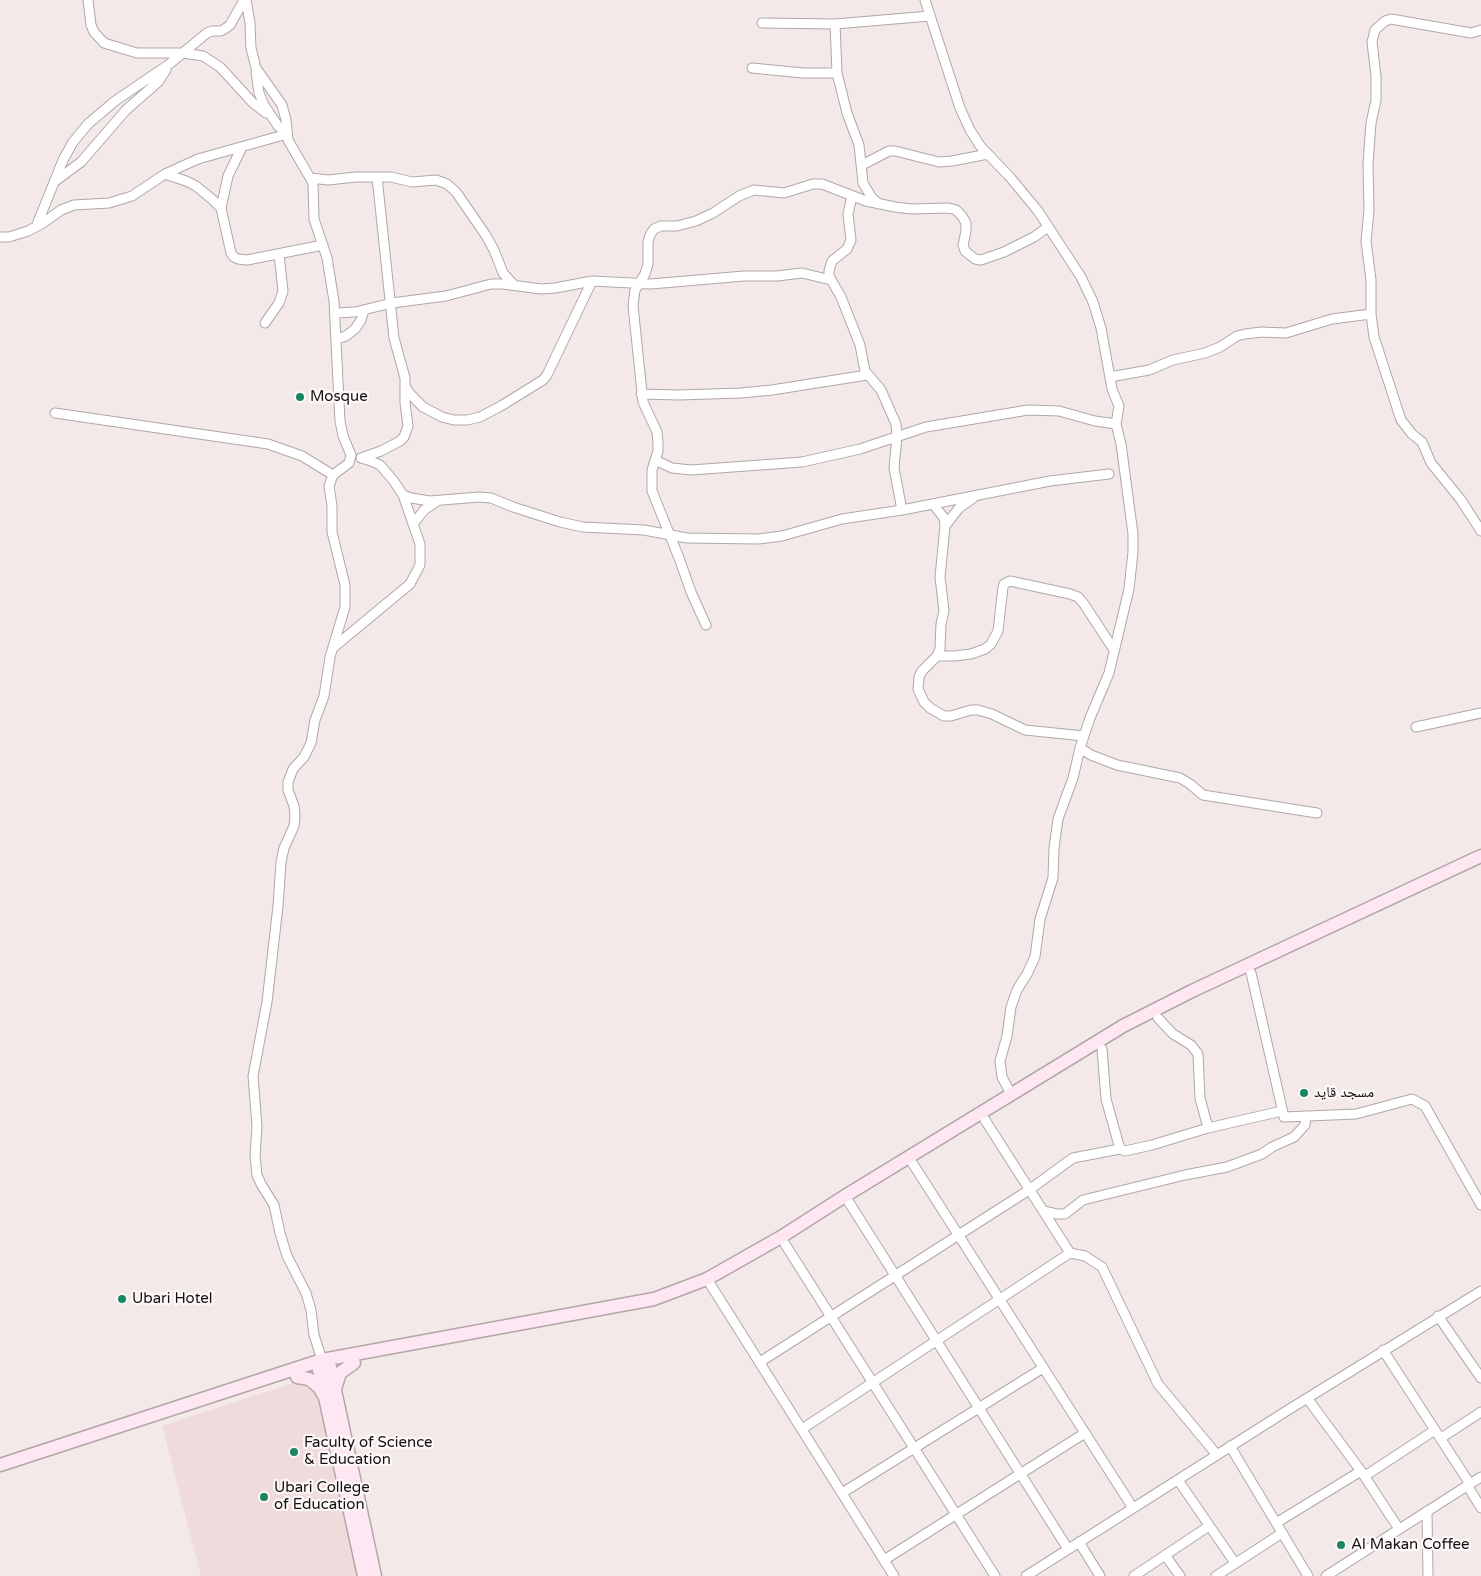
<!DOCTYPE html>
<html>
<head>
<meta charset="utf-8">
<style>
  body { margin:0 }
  canvas { display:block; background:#f4e9e9 }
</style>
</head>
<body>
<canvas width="1481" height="1576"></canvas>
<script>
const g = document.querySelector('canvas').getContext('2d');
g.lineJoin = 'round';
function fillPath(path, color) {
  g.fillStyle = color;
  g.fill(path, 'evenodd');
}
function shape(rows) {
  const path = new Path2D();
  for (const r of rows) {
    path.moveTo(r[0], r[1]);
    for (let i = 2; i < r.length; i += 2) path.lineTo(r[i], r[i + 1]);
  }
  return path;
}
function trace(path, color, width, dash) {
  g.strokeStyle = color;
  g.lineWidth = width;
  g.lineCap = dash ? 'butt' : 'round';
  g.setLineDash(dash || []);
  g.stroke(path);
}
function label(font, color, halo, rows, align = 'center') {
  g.font = font + ' "Varela Round","Noto Naskh Arabic",sans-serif';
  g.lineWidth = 4.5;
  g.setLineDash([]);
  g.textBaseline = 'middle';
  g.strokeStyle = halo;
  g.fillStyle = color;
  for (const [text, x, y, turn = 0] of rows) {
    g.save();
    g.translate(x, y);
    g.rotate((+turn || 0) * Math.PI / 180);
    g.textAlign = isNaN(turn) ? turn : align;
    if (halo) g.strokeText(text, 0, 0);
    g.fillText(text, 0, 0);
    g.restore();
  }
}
fillPath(shape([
  [296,1382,323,1390,363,1576,201,1576,162,1426]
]), '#efdbdb');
const street = shape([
  [88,0,91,25,94,32,104,43,137,53,183,53,203,56,220,67,253,103,266,113],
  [246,0,250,23,251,48,256,68,282,105,286,120,288,140,313,183,314,219,327,258,334,301,340,421,343,436,351,455,349,463,333,475,329,486,332,506,332,532,345,585,345,607,330,657,324,696,315,720,311,743,304,757,293,769,288,782,288,790,294,806,295,816,294,826,284,848,281,862,278,906,267,1002,253,1076,257,1126,255,1156,257,1175,261,1184,274,1205,280,1233,287,1256,306,1293,311,1310,314,1335,322,1360],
  [925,0,960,108,970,130,981,147,1009,176,1038,211,1081,277,1093,302,1101,328,1112,389,1119,406,1116,424,1121,444,1133,534,1133,552,1129,589,1109,673,1090,718,1080,748,1073,778,1058,819,1054,848,1053,878,1040,919,1035,957,1027,974,1017,990,1011,1007,1007,1036,1000,1061,1002,1077,1011,1094],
  [762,23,835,24,930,16],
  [835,24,837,73,847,113,859,145,863,183,872,198,879,204],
  [1481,30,1471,33,1391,19,1385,21,1375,30,1372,42,1376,76,1376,100,1371,123,1368,164,1369,211,1366,241,1371,280,1371,314,1374,337,1401,420,1412,434,1422,442,1431,463,1461,500,1481,531],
  [752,68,803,73,837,73],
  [242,147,228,176,221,208,231,253,234,257,238,259,247,260,323,245],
  [862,165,889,151,895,151,939,162,952,161,988,154],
  [165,174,186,181,196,186,213,200,221,208],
  [311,178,328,180,356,177,391,177,412,182,436,180,447,184,456,192,485,234,494,250,503,273,514,285],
  [54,182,81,162,126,110,158,82,166,70],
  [852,196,848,214,851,240,847,249,832,261,829,271,829,276,841,297,860,345,865,371,881,390,896,424,897,436,894,468,902,510],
  [36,227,63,160,73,142,88,124,115,101,168,65,207,33,212,31,221,31,226,28,230,25,244,0],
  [0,237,9,237,28,231,43,223,61,210,74,205,109,203,132,196,165,174,198,159,287,134,278,126,264,105,259,93,256,72],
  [336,313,355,312,392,303,446,296,491,284,503,284,541,289,555,288,592,281,651,284,744,276,777,276,802,273,831,280],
  [265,323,279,303,283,291,279,254],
  [337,339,346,336,355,329,361,320,364,310],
  [1110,377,1149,370,1173,360,1205,353,1220,347,1237,336,1245,334,1261,332,1286,333,1332,319,1371,314],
  [405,386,410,394,423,407,442,417,454,420,467,420,480,417,501,406,543,380,547,375,592,281],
  [641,394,679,395,741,393,772,390,867,375],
  [55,413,268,444,302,456,333,475],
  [361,458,381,451,400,441,404,437,408,426,405,403,405,378,394,338,377,177],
  [655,460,672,468,691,470,802,462,860,449,926,427,1028,410,1059,411,1095,421,1116,424],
  [403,495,411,498,430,501,479,497,491,498,513,507,560,522,583,527,644,530,687,538,759,539,782,536,842,519,902,510,1050,481,1109,474],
  [933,504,944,518,945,526,940,577,944,611,941,624,940,649,937,656,922,671,919,677,918,689,924,702,930,708,944,716,951,716,971,710,978,710,992,714,1025,730,1084,736],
  [414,523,424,510,436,502],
  [945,526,959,508,973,498],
  [706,625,691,592,679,558,652,491,652,470,658,451,658,442,657,432,643,402,633,306,635,290,645,274,648,264,648,242,650,235,654,229,661,226,677,226,696,221,713,213,739,196,754,190,784,193,813,184,822,184,866,201,895,207,911,209,949,208,956,210,962,216,966,223,966,231,963,245,965,251,975,259,981,260,1004,252,1034,237,1048,227],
  [334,647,410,584,420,565,420,544,403,495,393,480,380,465,371,461,361,458],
  [937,656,954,656,971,654,985,649,991,644,998,631,1003,587,1004,584,1010,581,1070,594,1078,597,1084,604,1114,650],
  [1416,727,1481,713],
  [1080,748,1091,755,1117,765,1180,778,1190,784,1203,795,1317,813],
  [1251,973,1284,1117,1356,1114,1412,1099,1425,1106,1481,1205],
  [1158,1018,1173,1034,1191,1045,1198,1054,1200,1098,1208,1128,1282,1111],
  [1102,1049,1106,1099,1120,1149,1125,1151,1152,1145,1208,1128],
  [985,1120,1070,1253],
  [913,1164,1133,1508],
  [845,1196,1068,1549],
  [1043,1211,1057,1214,1065,1214,1083,1200,1185,1175,1227,1167,1262,1154,1272,1147,1294,1137,1305,1125,1306,1116],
  [785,1244,995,1576],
  [707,1279,894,1576],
  [1438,1316,1481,1378],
  [1383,1350,1470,1484],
  [760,1362,1029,1190,1073,1158,1120,1149],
  [1307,1398,1361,1471,1399,1529],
  [802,1429,1070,1253,1085,1256,1102,1267,1158,1384,1217,1455],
  [1441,1438,1481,1412],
  [1230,1446,1308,1576],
  [1365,1476,1435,1430],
  [1178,1480,1235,1563],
  [1467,1485,1481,1508],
  [842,1493,1043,1368],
  [1427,1511,1428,1576],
  [1276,1523,1361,1471],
  [1079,1542,1100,1576],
  [1165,1555,1180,1576],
  [884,1560,1085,1433],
  [1026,1576,1288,1410,1481,1291],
  [1134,1576,1209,1526],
  [1216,1576,1282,1533],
  [1326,1576,1481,1477]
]);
const secondary = shape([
  [297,1377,309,1379,319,1387,323,1394],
  [335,1389,340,1373,354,1363],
  [0,1465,322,1360,654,1299,707,1279,781,1237,845,1196,1123,1026,1192,991,1481,856],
  [364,1576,319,1370,322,1360,330,1367,375,1576]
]);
trace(street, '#b2a7a7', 11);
trace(secondary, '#b2a7a7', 15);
trace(street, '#fff', 9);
trace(secondary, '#fee6f2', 12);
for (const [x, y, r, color] of [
  [300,397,5,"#198562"],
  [1304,1093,5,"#198562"],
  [122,1299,5,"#198562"],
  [294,1452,5,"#198562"],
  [264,1497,5,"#198562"],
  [1341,1545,5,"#198562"]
]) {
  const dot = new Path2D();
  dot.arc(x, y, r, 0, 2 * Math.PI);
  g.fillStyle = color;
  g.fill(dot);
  trace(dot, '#fef8f8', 2);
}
label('15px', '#141010', '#fef8f8', [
  ["Mosque",310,397],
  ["مسجد قايد",1314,1093],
  ["Ubari Hotel",132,1299],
  ["Faculty of Science",304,1443],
  ["& Education",304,1460],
  ["Ubari College",274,1488],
  ["of Education",274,1505],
  ["Al Makan Coffee",1351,1545]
], 'left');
</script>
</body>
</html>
